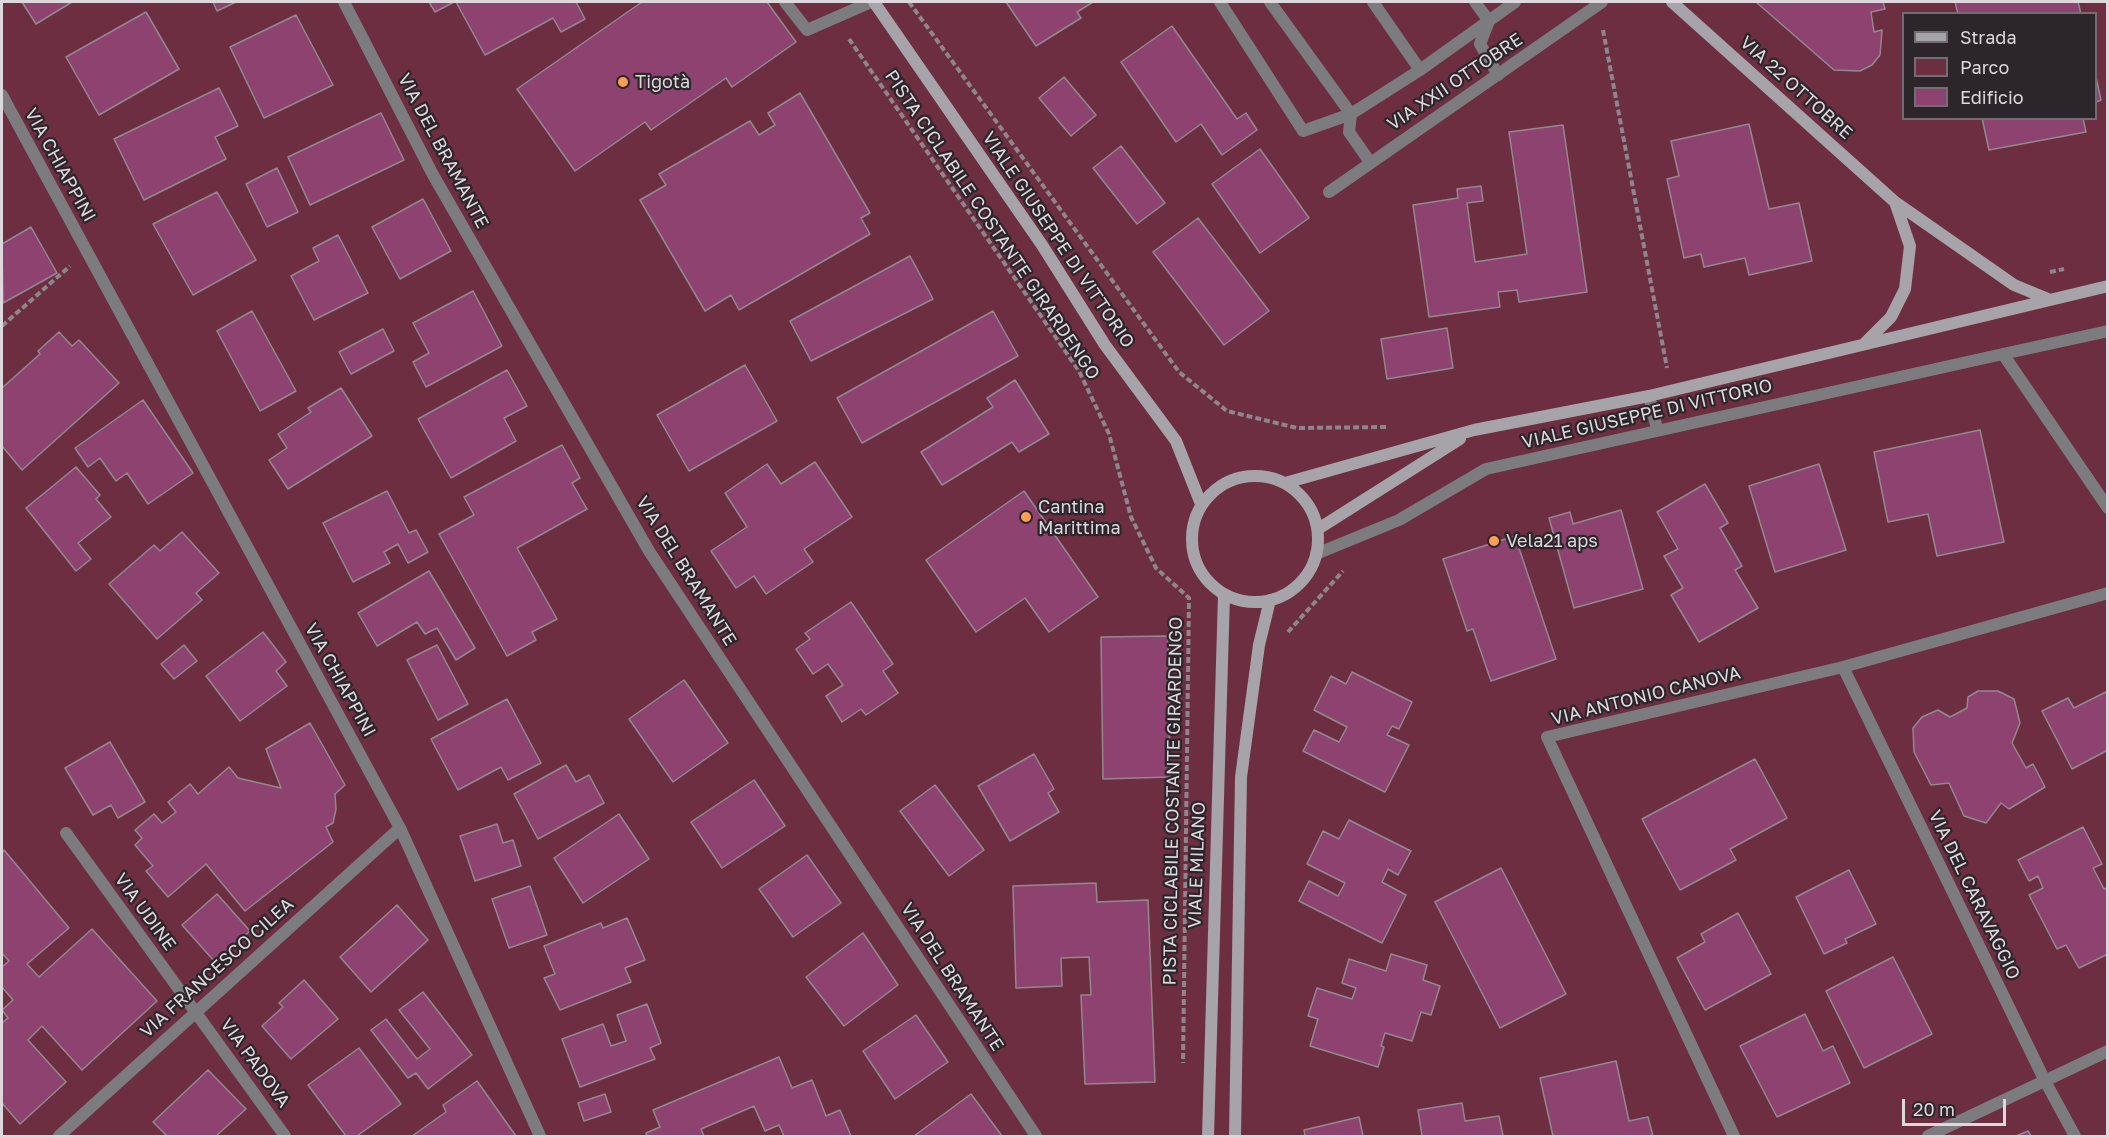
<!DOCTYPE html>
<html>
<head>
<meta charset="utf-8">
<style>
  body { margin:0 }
  #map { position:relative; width:2109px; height:1138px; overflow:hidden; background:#363036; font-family:"Golos Text",sans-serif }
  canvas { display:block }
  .frame { position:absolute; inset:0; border:3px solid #dcd8dc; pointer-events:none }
  .legend { position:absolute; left:1902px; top:12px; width:195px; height:108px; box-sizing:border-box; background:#2c262b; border:2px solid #726d72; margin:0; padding:8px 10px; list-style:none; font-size:18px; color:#dcd8dc }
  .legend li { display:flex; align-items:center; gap:12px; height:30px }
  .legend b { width:30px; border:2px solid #726d72 }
  .scale { position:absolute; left:1902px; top:1099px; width:104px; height:27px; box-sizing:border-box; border:3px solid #dcd8dc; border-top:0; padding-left:8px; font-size:18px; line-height:21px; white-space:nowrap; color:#dcd8dc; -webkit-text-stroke:4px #2c262b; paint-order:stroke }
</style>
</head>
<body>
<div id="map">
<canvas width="2109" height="1138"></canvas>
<div class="frame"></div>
<ul class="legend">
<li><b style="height:8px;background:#a6a3a9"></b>Strada</li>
<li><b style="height:16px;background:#6e2e41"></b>Parco</li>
<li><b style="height:16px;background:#8d4270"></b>Edificio</li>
</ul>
<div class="scale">20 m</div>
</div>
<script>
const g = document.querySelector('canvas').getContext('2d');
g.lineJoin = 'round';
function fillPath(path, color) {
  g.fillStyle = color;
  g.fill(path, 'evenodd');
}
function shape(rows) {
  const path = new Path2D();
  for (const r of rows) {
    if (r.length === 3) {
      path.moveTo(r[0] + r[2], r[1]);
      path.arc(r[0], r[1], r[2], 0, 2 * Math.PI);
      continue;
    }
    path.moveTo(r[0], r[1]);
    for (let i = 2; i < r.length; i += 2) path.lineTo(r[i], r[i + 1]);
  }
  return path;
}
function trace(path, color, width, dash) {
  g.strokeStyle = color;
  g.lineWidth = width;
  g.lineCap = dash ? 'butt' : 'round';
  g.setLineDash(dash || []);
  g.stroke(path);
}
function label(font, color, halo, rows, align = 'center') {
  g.font = font + ' "Golos Text",sans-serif';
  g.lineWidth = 4.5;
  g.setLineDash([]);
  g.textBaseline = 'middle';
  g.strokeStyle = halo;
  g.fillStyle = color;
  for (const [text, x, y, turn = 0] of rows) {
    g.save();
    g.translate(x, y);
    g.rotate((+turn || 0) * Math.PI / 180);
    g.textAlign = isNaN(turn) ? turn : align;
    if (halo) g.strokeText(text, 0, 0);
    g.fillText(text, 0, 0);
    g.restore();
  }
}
fillPath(shape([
  [2,2,2107,2,2107,1136,2,1136],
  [1904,14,2096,14,2096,118,1904,118]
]), '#6e2e41');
const building = shape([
  [22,2,72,2,36,24,22,2],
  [213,2,236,2,217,11,213,2],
  [429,2,454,2,435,12,429,2],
  [456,2,576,2,585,19,561,32,553,18,485,55,456,2],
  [642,2,767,2,796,42,732,87,726,78,651,130,645,122,575,171,517,89,642,2],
  [1006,2,1093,2,1077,12,1081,18,1036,46,1006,2],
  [1756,2,1883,2,1885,9,1871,12,1874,32,1882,30,1880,55,1872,65,1860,71,1834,70,1756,2],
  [1955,2,2078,2,2081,14,1958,14,1955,2],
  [146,12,179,69,99,115,66,57,146,12],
  [296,15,333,85,264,118,230,47,296,15],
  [1172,26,1237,119,1246,113,1257,130,1222,155,1201,124,1176,142,1121,62,1172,26],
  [1064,77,1096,115,1071,136,1039,98,1064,77],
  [2096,77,2101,100,2096,102,2096,77],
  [219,88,238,126,215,137,226,159,144,200,114,139,219,88],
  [800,93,870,213,861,218,870,234,739,310,731,295,705,311,640,200,666,185,659,174,750,121,759,135,775,125,768,113,800,93],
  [381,113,404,160,310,205,288,157,381,113],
  [1982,118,2083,118,2086,132,1989,150,1982,118],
  [1749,124,1769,209,1799,203,1812,261,1749,275,1745,258,1704,267,1701,254,1684,258,1667,179,1679,176,1671,141,1749,124],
  [1563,125,1587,292,1519,302,1517,290,1498,292,1500,307,1429,317,1413,205,1458,198,1457,189,1481,186,1483,201,1467,203,1475,262,1527,254,1509,132,1563,125],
  [1121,146,1165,203,1137,224,1093,168,1121,146],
  [1260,149,1309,218,1260,253,1212,184,1260,149],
  [277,168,298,212,267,227,246,184,277,168],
  [217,192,256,260,193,295,153,224,217,192],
  [423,199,451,251,400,279,372,227,423,199],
  [1198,218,1269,311,1224,345,1153,252,1198,218],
  [31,227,57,273,3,303,2,244,31,227],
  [338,235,368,293,314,320,291,276,319,261,313,248,338,235],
  [910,256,933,299,811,361,790,321,910,256],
  [473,291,502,346,426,387,413,362,429,353,413,323,473,291],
  [252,311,296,391,260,411,217,331,252,311],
  [993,311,1018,356,862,443,837,398,993,311],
  [1447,328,1453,368,1387,379,1381,339,1447,328],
  [383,329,394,351,351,374,339,352,383,329],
  [59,332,72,346,79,340,119,383,22,470,2,446,2,388,40,354,38,351,59,332],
  [745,365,777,421,689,471,657,415,745,365],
  [507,370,527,406,504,418,516,441,451,478,418,419,507,370],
  [1015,380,1049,434,1019,452,1012,442,942,485,921,452,993,407,987,398,1015,380],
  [341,388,372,436,288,489,269,460,287,448,278,434,311,412,308,408,341,388],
  [143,400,193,473,148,504,127,473,116,481,100,458,88,467,75,448,143,400],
  [1980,430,2004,542,1937,556,1928,514,1888,522,1874,452,1980,430],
  [562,445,580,478,572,483,587,509,517,548,557,619,532,632,536,640,507,656,439,534,474,515,464,497,562,445],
  [815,462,852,517,804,549,813,562,766,594,754,576,736,588,711,551,747,527,725,493,767,464,781,484,815,462],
  [1819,464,1846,550,1775,572,1749,486,1819,464],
  [76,467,100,495,96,499,111,517,78,543,91,559,76,571,26,508,76,467],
  [1705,484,1728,523,1720,528,1742,566,1735,570,1758,608,1699,642,1671,595,1683,588,1664,556,1678,549,1657,512,1705,484],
  [387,491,409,533,416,530,428,552,408,563,398,544,384,552,390,563,353,582,323,523,387,491],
  [1024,491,1098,597,1049,632,1025,598,976,632,926,560,1024,491],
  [1621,510,1643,589,1574,608,1549,518,1570,512,1573,524,1621,510],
  [182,532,219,573,196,593,202,600,157,639,109,584,154,545,160,551,182,532],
  [1515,536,1556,659,1491,681,1473,629,1467,631,1443,559,1515,536],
  [429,571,475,648,456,660,437,628,425,634,417,622,377,646,358,613,429,571],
  [851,602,893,664,883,671,898,693,866,715,861,709,842,722,826,696,843,685,828,664,813,674,796,649,810,639,805,633,851,602],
  [263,632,286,662,276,671,287,686,240,721,206,676,263,632],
  [1168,636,1170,777,1103,779,1101,637,1168,636],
  [184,645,197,661,174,679,161,664,184,645],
  [437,645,468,704,438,720,407,660,437,645],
  [1352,672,1412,702,1399,729,1392,726,1387,735,1409,745,1385,792,1303,751,1314,730,1339,742,1347,727,1314,710,1331,676,1346,684,1352,672],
  [684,680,728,743,673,782,629,719,684,680],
  [1978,691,1998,691,2014,699,2020,723,2012,743,2026,768,2033,764,2045,787,2009,809,2001,803,1986,823,1964,816,1949,783,1931,785,1914,752,1913,728,1922,717,1938,710,1950,717,1967,708,1968,697,1978,691],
  [2108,691,2108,750,2072,769,2042,711,2068,698,2074,708,2108,691],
  [507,699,541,763,508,780,501,767,458,790,431,739,507,699],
  [310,723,345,785,335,794,336,809,333,823,326,827,333,842,245,911,206,864,168,897,146,871,153,866,135,845,142,838,135,830,154,814,162,823,176,812,168,802,190,784,198,794,229,767,238,778,281,788,266,749,310,723],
  [110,742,145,802,118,818,111,805,93,815,65,768,110,742],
  [1034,754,1054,789,1048,793,1059,812,1010,841,978,786,1034,754],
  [1755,759,1787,818,1730,849,1736,860,1680,890,1642,819,1755,759],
  [566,765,576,782,589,775,604,803,538,839,514,794,566,765],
  [754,780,785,826,722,868,691,822,754,780],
  [935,785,984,850,949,876,900,811,935,785],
  [619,814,649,859,583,903,554,858,619,814],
  [1349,820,1411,851,1398,875,1388,869,1382,882,1406,895,1382,943,1299,901,1309,881,1338,896,1345,883,1307,864,1323,831,1339,839,1349,820],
  [497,824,503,843,513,840,521,866,475,881,460,836,497,824],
  [2083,827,2102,864,2093,868,2104,889,2108,887,2108,954,2079,968,2066,945,2057,949,2029,895,2043,888,2038,876,2029,881,2018,860,2083,827],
  [4,850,69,928,27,964,39,977,92,929,157,1001,82,1070,42,1026,28,1040,66,1082,20,1124,2,1103,2,1023,8,1018,2,1010,13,1000,2,987,2,967,9,961,2,953,2,853,4,850],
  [807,855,841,903,793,937,759,889,807,855],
  [1501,868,1566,994,1500,1028,1435,902,1501,868],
  [1849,870,1876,924,1845,939,1847,943,1824,954,1796,897,1849,870],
  [1096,883,1097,902,1148,900,1155,1082,1085,1084,1081,995,1091,995,1089,957,1061,958,1062,986,1016,988,1013,886,1096,883],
  [530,886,547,935,509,948,492,899,530,886],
  [217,894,250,931,215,962,182,925,217,894],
  [397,905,428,940,371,992,340,957,397,905],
  [1738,913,1771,974,1705,1010,1677,958,1705,942,1701,934,1738,913],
  [627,918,645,960,625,968,631,982,560,1010,544,978,555,974,544,946,601,923,603,928,627,918],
  [863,933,898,985,844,1026,806,977,863,933],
  [1391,954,1427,965,1423,980,1440,986,1431,1015,1421,1012,1412,1041,1385,1033,1381,1046,1384,1047,1378,1067,1310,1046,1318,1019,1308,1016,1317,988,1352,999,1356,988,1342,983,1349,959,1386,971,1391,954],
  [1893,957,1932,1034,1864,1068,1826,991,1893,957],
  [304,980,338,1019,291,1059,262,1026,283,1007,279,1003,304,980],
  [423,992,472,1055,428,1089,416,1073,408,1078,371,1030,386,1019,417,1059,430,1049,399,1010,423,992],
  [647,1004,661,1043,650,1048,655,1059,580,1087,562,1039,603,1024,611,1046,626,1041,617,1015,647,1004],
  [1805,1014,1823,1051,1833,1046,1850,1083,1777,1117,1740,1046,1805,1014],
  [916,1015,948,1062,895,1099,863,1051,916,1015],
  [359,1048,401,1104,357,1136,346,1136,308,1085,359,1048],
  [779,1057,792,1088,812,1080,826,1116,840,1110,851,1136,784,1136,779,1125,765,1131,754,1106,701,1129,704,1136,647,1136,646,1133,660,1127,653,1110,779,1057],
  [1616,1061,1629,1121,1648,1117,1653,1136,1553,1136,1540,1078,1616,1061],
  [208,1070,246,1109,216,1136,167,1136,153,1122,208,1070],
  [477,1081,516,1136,412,1136,446,1112,443,1105,477,1081],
  [605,1094,611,1112,584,1121,578,1103,605,1094],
  [971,1094,1002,1136,914,1136,971,1094],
  [1462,1103,1465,1121,1499,1116,1503,1136,1422,1136,1418,1110,1462,1103],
  [1359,1117,1363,1136,1305,1136,1304,1130,1359,1117],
  [2028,1131,2031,1136,2016,1136,2028,1131]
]);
fillPath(building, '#8d4270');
trace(building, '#92898e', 1.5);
trace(shape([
  [909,2,1179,372,1227,411,1297,428,1387,427],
  [1603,30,1667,368],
  [849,39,1079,371,1109,434,1131,517,1156,568,1189,598,1183,1063],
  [2050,272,2064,269],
  [2,326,70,266],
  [1288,632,1343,571]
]), '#8c878c', 4, [6, 3]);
trace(shape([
  [785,2,807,30,871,2],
  [1220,2,1303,131,1351,114,1420,70,1515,2],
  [1270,2,1351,114,1349,132,1370,162],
  [1373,2,1420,70],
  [1475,2,1489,21,1480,44,1498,75],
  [2003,354,2108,331],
  [1649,396,1657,429]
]), '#7c7b7e', 12);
trace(shape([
  [344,2,432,173,649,551,1036,1136],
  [2,95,400,828,540,1136],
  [1329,192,1602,2],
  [1316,554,1399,520,1486,469,2003,354,2108,508],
  [1843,667,2045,1081,2075,1136],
  [66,833,285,1136],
  [59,1136,400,828],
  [1734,1136,1547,737,1843,667,2108,593],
  [1928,1136,2108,1051]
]), '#7c7b7e', 12);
trace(shape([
  [874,2,1042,245,1105,345,1176,441,1201,504],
  [1672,2,1895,202,2014,285,2048,299],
  [1865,343,1891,317,1905,289,1910,246,1895,202],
  [1255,539,63],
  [1285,483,1474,430,1649,396,2108,286],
  [1318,529,1460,439],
  [1208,1136,1224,595],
  [1235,1136,1241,777,1259,645,1270,600]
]), '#a6a3a9', 12);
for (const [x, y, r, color] of [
  [623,82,6,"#fb9e51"],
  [1026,517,6,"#fb9e51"],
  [1494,541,6,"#fb9e51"]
]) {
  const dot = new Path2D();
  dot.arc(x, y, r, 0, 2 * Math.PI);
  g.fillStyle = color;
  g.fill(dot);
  trace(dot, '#2c262b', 2);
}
label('18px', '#dcd8dc', '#2c262b', [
  ["Tigotà",635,82],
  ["Cantina",1038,507],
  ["Marittima",1038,528],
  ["Vela21 aps",1506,541]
], 'left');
label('18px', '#dcd8dc', '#2c262b', [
  ["VIA XXII OTTOBRE",1455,82,-34],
  ["VIA 22 OTTOBRE",1796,88,42],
  ["VIA DEL BRAMANTE",443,151,62],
  ["VIA CHIAPPINI",60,165,61],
  ["PISTA CICLABILE COSTANTE GIRARDENGO",992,225,56],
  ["VIALE GIUSEPPE DI VITTORIO",1058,240,56],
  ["VIALE GIUSEPPE DI VITTORIO",1647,414,-13],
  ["VIA DEL BRAMANTE",686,571,58],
  ["VIA CHIAPPINI",340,680,61],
  ["VIA ANTONIO CANOVA",1646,696,-14],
  ["PISTA CICLABILE COSTANTE GIRARDENGO",1173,801,-89],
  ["VIALE MILANO",1197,865,-88],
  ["VIA DEL CARAVAGGIO",1974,895,64],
  ["VIA UDINE",145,912,54],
  ["VIA FRANCESCO CILEA",217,968,-42],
  ["VIA DEL BRAMANTE",952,977,57],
  ["VIA PADOVA",255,1063,54]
]);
</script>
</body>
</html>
